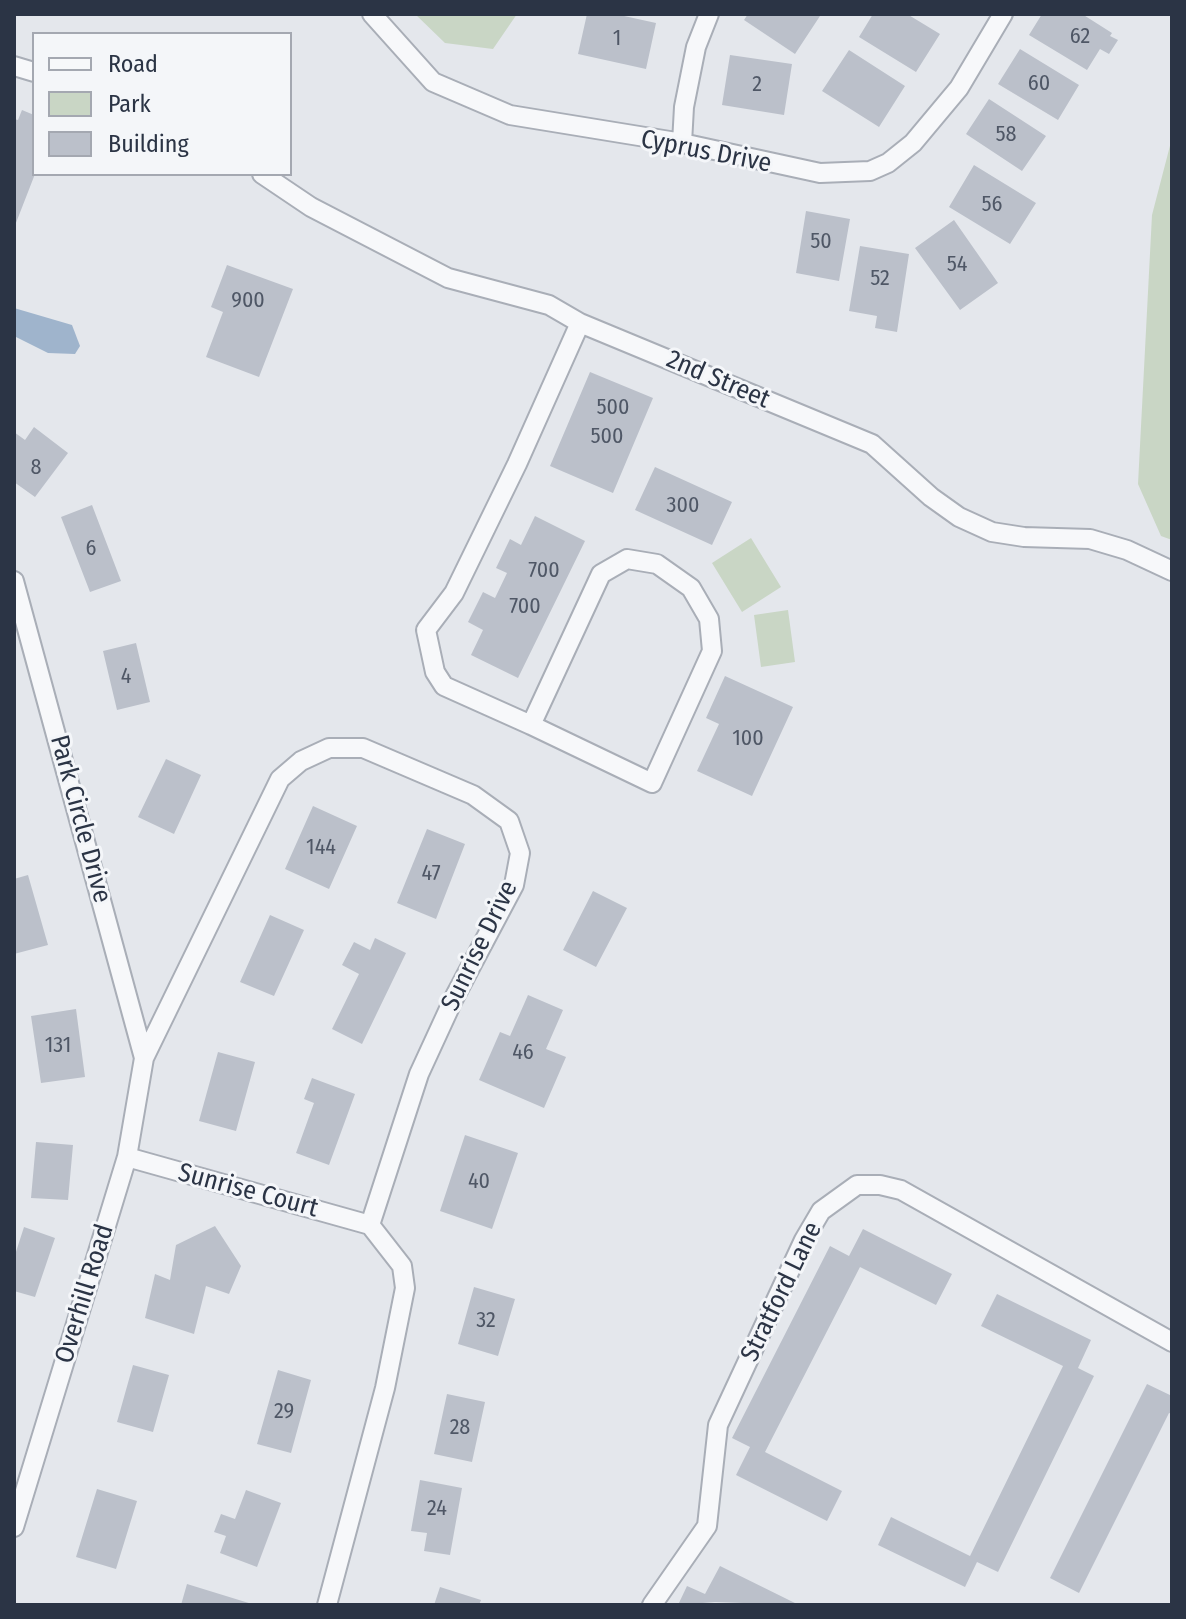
<!DOCTYPE html>
<html>
<head>
<meta charset="utf-8">
<style>
  body { margin:0 }
  #map { position:relative; width:1186px; height:1619px; overflow:hidden; background:#e4e7ec; font-family:"Fira Sans Condensed",sans-serif }
  canvas { display:block }
  .frame { position:absolute; inset:0; border:16px solid #2b3445; pointer-events:none }
  .legend { position:absolute; left:32px; top:32px; width:260px; height:144px; box-sizing:border-box; background:#f4f6f9; border:2px solid #a4a8b1; margin:0; padding:10px 14px; list-style:none; font-size:24px; color:#2b3445 }
  .legend li { display:flex; align-items:center; gap:16px; height:40px }
  .legend b { width:40px; border:2px solid #a4a8b1 }
</style>
</head>
<body>
<div id="map">
<canvas width="1186" height="1619"></canvas>
<div class="frame"></div>
<ul class="legend">
<li><b style="height:10px;background:#f7f8fa"></b>Road</li>
<li><b style="height:22px;background:#c9d6c5"></b>Park</li>
<li><b style="height:22px;background:#bbc0ca"></b>Building</li>
</ul>
</div>
<script>
const g = document.querySelector('canvas').getContext('2d');
g.lineJoin = 'round';
function fillPath(path, color) {
  g.fillStyle = color;
  g.fill(path, 'evenodd');
}
function shape(rows) {
  const path = new Path2D();
  for (const r of rows) {
    path.moveTo(r[0], r[1]);
    for (let i = 2; i < r.length; i += 2) path.lineTo(r[i], r[i + 1]);
  }
  return path;
}
function trace(path, color, width, dash) {
  g.strokeStyle = color;
  g.lineWidth = width;
  g.lineCap = dash ? 'butt' : 'round';
  g.setLineDash(dash || []);
  g.stroke(path);
}
function label(font, color, halo, rows, align = 'center') {
  g.font = font + ' "Fira Sans Condensed",sans-serif';
  g.lineWidth = 6;
  g.setLineDash([]);
  g.textBaseline = 'middle';
  g.strokeStyle = halo;
  g.fillStyle = color;
  for (const [text, x, y, turn = 0] of rows) {
    g.save();
    g.translate(x, y);
    g.rotate((+turn || 0) * Math.PI / 180);
    g.textAlign = isNaN(turn) ? turn : align;
    if (halo) g.strokeText(text, 0, 0);
    g.fillText(text, 0, 0);
    g.restore();
  }
}
fillPath(shape([
  [415,14,517,14,493,49,445,43],
  [1172,138,1172,540,1161,536,1138,484,1152,215],
  [751,538,781,587,742,612,712,563],
  [788,610,795,662,761,667,754,615]
]), '#c9d6c5');
fillPath(shape([
  [14,308,72,325,80,346,75,354,48,353,14,336]
]), '#9fb4cc');
fillPath(shape([
  [587,14,615,14,656,23,646,69,578,54],
  [748,14,817,14,820,16,795,54,744,20],
  [873,14,907,14,940,34,916,72,859,37],
  [1042,14,1082,14,1112,33,1110,36,1118,40,1109,54,1100,49,1087,70,1029,35],
  [1020,49,1079,85,1058,120,998,84],
  [849,50,905,86,879,127,822,91],
  [730,55,792,64,784,115,722,105],
  [989,99,1046,136,1022,171,966,134],
  [22,110,34,115,35,174,14,228,14,119,18,120],
  [974,165,1036,203,1010,244,949,207],
  [806,211,850,219,839,281,796,273],
  [954,220,998,283,960,310,915,248],
  [860,246,909,254,897,332,875,328,877,316,849,311],
  [227,265,293,289,259,377,206,357,223,312,211,307],
  [590,372,653,398,613,493,550,466],
  [34,427,68,453,35,497,14,482,14,432,25,440],
  [655,467,732,502,712,545,635,510],
  [92,505,121,581,90,592,61,517],
  [535,516,585,541,518,678,471,655,483,630,468,622,483,592,495,598,507,573,496,568,510,539,521,545],
  [136,643,150,702,117,710,103,651],
  [725,676,793,707,752,796,697,771,719,724,706,718],
  [166,759,201,775,174,834,138,817],
  [313,806,357,826,329,889,285,869],
  [427,829,465,844,436,919,397,903],
  [28,875,48,945,14,954,14,879],
  [593,891,627,908,596,967,563,950],
  [270,915,304,930,274,996,240,982],
  [375,938,406,953,362,1044,332,1029,359,974,342,965,354,942,370,950],
  [528,995,563,1010,546,1049,566,1057,544,1108,479,1080,500,1032,510,1036],
  [76,1009,85,1077,41,1083,31,1016],
  [218,1052,255,1062,236,1131,199,1121],
  [312,1078,355,1094,329,1165,296,1153,314,1103,304,1099],
  [465,1135,518,1153,492,1229,440,1211],
  [36,1142,73,1145,68,1200,31,1198],
  [215,1226,241,1266,229,1294,206,1286,194,1334,145,1318,155,1274,170,1280,176,1245],
  [24,1227,55,1238,35,1297,14,1291,14,1258],
  [863,1229,952,1274,936,1305,860,1267,765,1452,842,1491,827,1521,736,1475,750,1447,732,1438,830,1246,849,1256],
  [474,1287,515,1299,498,1356,458,1344],
  [997,1294,1091,1340,1078,1368,1094,1376,998,1572,977,1562,965,1587,878,1545,891,1517,970,1556,1063,1366,981,1326],
  [133,1365,169,1375,153,1432,117,1422],
  [278,1370,311,1380,291,1453,257,1444],
  [1147,1384,1172,1396,1172,1414,1169,1413,1079,1593,1050,1578],
  [447,1394,485,1402,472,1462,434,1454],
  [420,1480,462,1488,450,1555,424,1551,427,1533,411,1531],
  [97,1489,137,1501,116,1569,76,1557],
  [246,1490,281,1503,257,1567,220,1553,226,1536,214,1532,221,1514,235,1519],
  [720,1566,799,1605,715,1602,678,1605,687,1586,705,1594],
  [187,1584,252,1604,252,1605,181,1605],
  [440,1587,481,1600,479,1605,434,1605]
]), '#bbc0ca');
const minor = shape([
  [372,14,433,82,510,115,682,143,820,173,870,171,888,163,913,143,959,88,1003,14],
  [14,66,34,72],
  [682,143,684,107,696,47,709,14],
  [262,174,311,207,448,278,549,305,580,323,872,444,931,497,959,517,992,532,1024,537,1090,539,1127,550,1172,571],
  [14,581,144,1058],
  [531,725,652,783,712,651,709,619,691,588,657,564,627,559,601,574,531,725,444,686,435,672,426,630,454,593,517,464,580,323],
  [127,1157,370,1225],
  [14,1527,127,1157,144,1058,280,779,301,761,329,748,363,748,473,795,509,821,520,853,514,885,454,998,419,1074,370,1225],
  [327,1605,385,1388,405,1288,402,1266,370,1225],
  [652,1605,707,1526,718,1425,804,1240,821,1211,857,1185,880,1185,901,1190,1172,1342]
]);
trace(minor, '#a9aeb7', 22);
trace(minor, '#f7f8fa', 18);
label('22px', '#4f5766', null, [
  ["62",1080,37],
  ["1",617,39],
  ["60",1039,84],
  ["2",757,85],
  ["58",1006,135],
  ["56",992,205],
  ["50",821,242],
  ["54",957,265],
  ["52",880,279],
  ["900",248,301],
  ["500",613,408],
  ["500",607,437],
  ["8",36,468],
  ["300",683,506],
  ["6",91,549],
  ["700",544,571],
  ["700",525,607],
  ["4",126,677],
  ["100",748,739],
  ["144",321,848],
  ["47",431,874],
  ["131",58,1046],
  ["46",523,1053],
  ["40",479,1182],
  ["32",486,1321],
  ["29",284,1412],
  ["28",460,1428],
  ["24",437,1509]
]);
label('26px', '#2b3445', '#f4f6f9', [
  ["Cyprus Drive",706,152,11],
  ["2nd Street",718,380,23],
  ["Park Circle Drive",80,819,75],
  ["Sunrise Drive",480,946,-64],
  ["Sunrise Court",248,1191,15],
  ["Stratford Lane",782,1292,-64],
  ["Overhill Road",85,1294,-73]
]);
</script>
</body>
</html>
